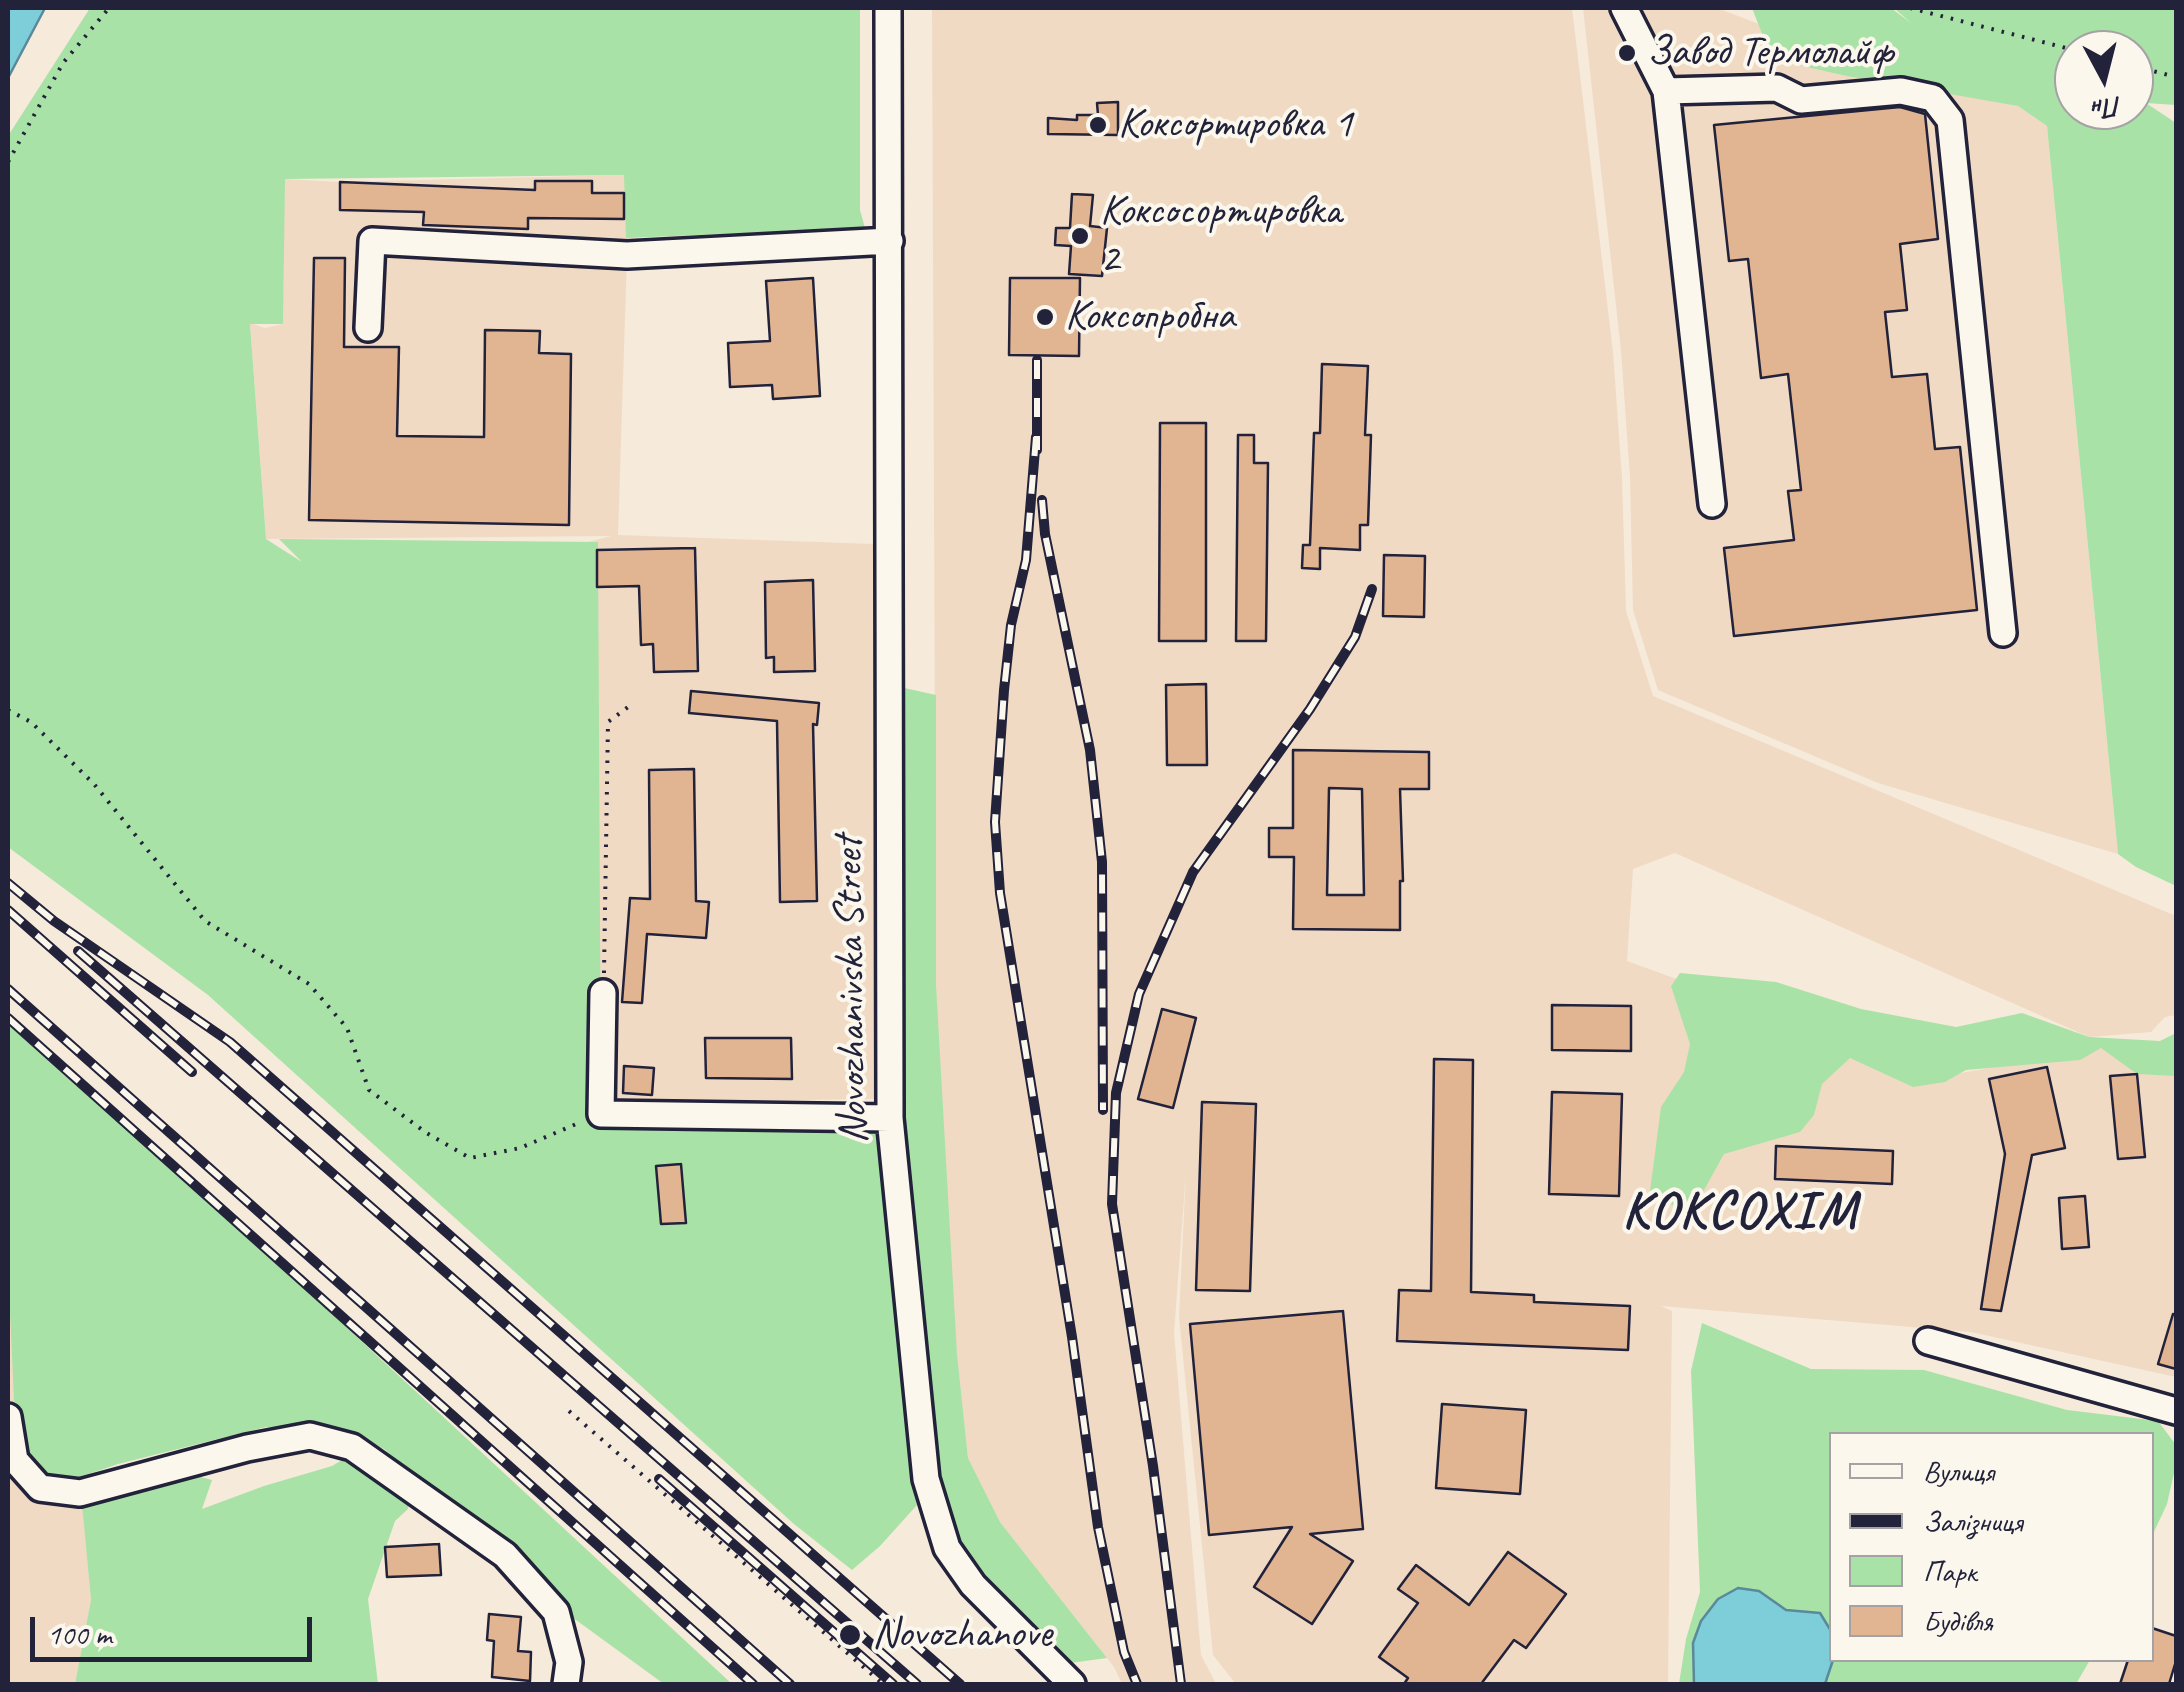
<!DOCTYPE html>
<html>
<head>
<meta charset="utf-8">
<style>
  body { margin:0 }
  #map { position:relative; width:2184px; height:1692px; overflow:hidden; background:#f6eada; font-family:Caveat,sans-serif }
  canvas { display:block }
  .frame { position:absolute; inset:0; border:10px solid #22223b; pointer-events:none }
  .legend { position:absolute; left:1829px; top:1432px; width:325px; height:230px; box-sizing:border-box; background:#fbf7ec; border:2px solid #a4a2a5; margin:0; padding:12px 18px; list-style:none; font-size:30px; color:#22223b }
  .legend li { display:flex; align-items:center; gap:20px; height:50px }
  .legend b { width:50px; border:2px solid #a4a2a5 }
  .north { position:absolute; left:2054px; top:30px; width:100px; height:100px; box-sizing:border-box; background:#fbf7ec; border:2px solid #a4a2a5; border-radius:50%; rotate:173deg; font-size:28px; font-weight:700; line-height:40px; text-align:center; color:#22223b }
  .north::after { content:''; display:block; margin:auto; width:35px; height:45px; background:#22223b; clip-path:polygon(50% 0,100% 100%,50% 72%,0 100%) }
  .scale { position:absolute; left:30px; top:1617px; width:282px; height:45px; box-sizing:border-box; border:5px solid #22223b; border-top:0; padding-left:12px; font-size:30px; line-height:35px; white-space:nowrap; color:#22223b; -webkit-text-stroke:8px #fbf7ec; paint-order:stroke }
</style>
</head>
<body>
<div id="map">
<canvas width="2184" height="1692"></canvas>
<div class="frame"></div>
<ul class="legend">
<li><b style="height:12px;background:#fbf7ec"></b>Вулиця</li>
<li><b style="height:12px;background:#22223b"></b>Залізниця</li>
<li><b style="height:28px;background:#a9e2a6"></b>Парк</li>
<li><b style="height:28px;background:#e1b592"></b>Будівля</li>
</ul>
<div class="north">Пн</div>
<div class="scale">100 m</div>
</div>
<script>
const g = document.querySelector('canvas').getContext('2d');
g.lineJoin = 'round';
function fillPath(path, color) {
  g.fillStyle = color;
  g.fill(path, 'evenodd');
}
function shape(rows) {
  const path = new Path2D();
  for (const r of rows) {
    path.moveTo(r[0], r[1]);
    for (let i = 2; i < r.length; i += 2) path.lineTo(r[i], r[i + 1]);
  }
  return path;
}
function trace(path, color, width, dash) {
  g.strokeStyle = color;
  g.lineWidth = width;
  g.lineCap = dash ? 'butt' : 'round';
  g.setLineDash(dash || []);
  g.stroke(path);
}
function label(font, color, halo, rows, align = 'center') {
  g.font = font + ' Caveat,sans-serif';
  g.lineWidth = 8;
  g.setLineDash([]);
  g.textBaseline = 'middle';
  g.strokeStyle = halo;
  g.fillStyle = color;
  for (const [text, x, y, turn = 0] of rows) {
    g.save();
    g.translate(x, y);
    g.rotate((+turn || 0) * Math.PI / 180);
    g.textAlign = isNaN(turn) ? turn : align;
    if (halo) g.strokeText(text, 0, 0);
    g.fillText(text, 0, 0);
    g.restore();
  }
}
fillPath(shape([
  [932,8,1572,8,1613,352,1622,478,1626,611,1653,696,2176,916,2176,1015,2165,1017,2151,1032,2089,1037,1675,853,1633,869,1627,961,1944,1076,2102,1048,2176,1061,2176,1377,1971,1332,1661,1306,1672,1311,1668,1684,1236,1684,1213,1655,1179,1317,1186,1172,1174,1333,1201,1655,1216,1684,1122,1684,1114,1667,1000,1522,968,1458,949,1282,936,996],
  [1583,8,1717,8,1882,71,2018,106,2047,126,2118,854,1878,783,1658,690,1633,610,1630,477,1621,351],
  [625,175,627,255,618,535,874,544,874,1099,579,1103,588,542,611,536,266,539,250,323,265,328,283,324,284,179,340,182],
  [8,1254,83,1510,91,1601,75,1684,8,1684]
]), '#f0dac4');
fillPath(shape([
  [90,8,860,8,860,210,865,228,626,238,624,175,285,179,283,324,250,324,266,539,302,562,279,539,598,542,601,1113,877,1131,917,1505,880,1546,852,1570,794,1524,208,995,8,847,8,136],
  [1752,8,1891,8,1911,23,1894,8,2176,8,2176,105,2146,103,2176,123,2176,886,2136,867,2118,854,2047,126,2018,106,1847,76,1772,59],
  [2074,50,2134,50,2134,110,2074,110],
  [900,687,936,695,936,985,957,1354,968,1458,1000,1522,1107,1658,1063,1664,964,1573,934,1505,890,1118],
  [1680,973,1776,982,1861,1009,1956,1027,2022,1013,2089,1037,2160,1041,2176,1033,2176,1076,2137,1074,2101,1048,2080,1060,1966,1070,1945,1082,1913,1087,1850,1058,1822,1084,1814,1115,1800,1132,1724,1154,1693,1210,1649,1199,1661,1107,1684,1072,1690,1044,1671,986],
  [8,1022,144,1140,732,1684,664,1684,543,1596,384,1449,350,1432,266,1427,118,1464,65,1482,22,1459,14,1400,8,1267],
  [1702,1323,1811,1369,1924,1370,2067,1410,2158,1421,2176,1445,2176,1464,2167,1504,2152,1536,2152,1434,1832,1434,1832,1660,2090,1660,2076,1684,1679,1684,1686,1639,1700,1592,1691,1371],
  [349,1456,411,1488,408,1509,395,1521,368,1599,378,1684,75,1684,91,1600,82,1504,171,1469,212,1480,202,1509,264,1486,332,1466]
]), '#a9e2a6');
const water = shape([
  [8,8,45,8,8,78,8,8],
  [1738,1588,1759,1591,1786,1610,1820,1613,1831,1631,1833,1660,1825,1684,1694,1684,1693,1643,1701,1621,1718,1599,1738,1588]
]);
fillPath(water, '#7eced9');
trace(water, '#59899a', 2.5);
const building = shape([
  [1118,102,1118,135,1048,134,1048,118,1077,120,1077,115,1098,115,1097,103,1118,102],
  [1900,107,1925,114,1938,239,1900,244,1907,310,1885,312,1892,377,1927,374,1935,449,1960,447,1977,610,1734,636,1724,548,1794,540,1788,491,1801,490,1788,374,1761,378,1748,259,1729,261,1714,125,1900,107],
  [535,181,592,181,592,193,624,193,624,219,528,218,528,229,423,225,424,212,340,210,340,182,535,190,535,181],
  [1072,194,1093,195,1090,226,1107,228,1102,276,1069,274,1071,246,1055,245,1056,228,1070,228,1072,194],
  [314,258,345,258,344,347,399,347,397,436,484,437,485,330,540,331,539,353,571,354,569,525,309,520,314,258],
  [813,278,820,396,773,399,772,385,730,387,728,343,770,341,766,281,813,278],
  [1010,278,1080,278,1079,356,1009,355,1010,278],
  [1322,364,1368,366,1365,435,1371,435,1368,525,1360,525,1360,550,1320,548,1320,569,1302,568,1303,545,1310,545,1314,433,1320,433,1322,364],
  [1160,423,1206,423,1206,641,1159,641,1160,423],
  [1238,435,1254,435,1254,463,1268,463,1266,641,1236,641,1238,435],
  [695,548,698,671,654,672,653,644,641,645,639,586,597,587,597,550,695,548],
  [1384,555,1425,556,1424,617,1383,616,1384,555],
  [813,580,815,671,774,672,774,657,766,658,765,582,813,580],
  [1206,684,1207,765,1167,765,1166,685,1206,684],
  [691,691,819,703,817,725,813,724,817,901,780,902,777,721,689,713,691,691],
  [1293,750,1429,752,1429,789,1400,789,1403,881,1400,881,1400,930,1293,929,1294,857,1269,857,1269,828,1293,828,1293,750],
  [1329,788,1362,789,1364,895,1327,895,1329,788],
  [694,769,696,901,709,902,706,938,647,934,642,1003,622,1002,630,898,650,899,649,770,694,769],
  [1552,1005,1631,1006,1631,1051,1552,1050,1552,1005],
  [1162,1009,1196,1018,1173,1108,1138,1099,1162,1009],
  [705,1038,791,1038,792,1079,706,1078,705,1038],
  [1434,1059,1473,1060,1471,1292,1534,1295,1534,1302,1630,1306,1628,1350,1397,1341,1399,1290,1431,1291,1434,1059],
  [624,1066,654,1068,652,1095,623,1093,624,1066],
  [2047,1067,2065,1148,2032,1155,2001,1311,1981,1309,2005,1154,1989,1079,2047,1067],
  [2137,1074,2145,1157,2118,1159,2110,1076,2137,1074],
  [1552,1092,1622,1094,1619,1196,1549,1194,1552,1092],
  [1202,1102,1256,1104,1250,1291,1196,1290,1202,1102],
  [1776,1146,1893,1151,1892,1184,1775,1179,1776,1146],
  [681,1164,686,1223,661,1224,656,1166,681,1164],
  [2085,1196,2089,1247,2062,1249,2059,1198,2085,1196],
  [1343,1311,1363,1529,1310,1534,1353,1561,1312,1624,1254,1587,1292,1527,1209,1535,1190,1324,1343,1311],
  [2173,1314,2176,1315,2176,1369,2158,1364,2173,1314],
  [1442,1404,1526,1410,1520,1494,1436,1488,1442,1404],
  [439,1544,441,1575,387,1577,385,1547,439,1544],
  [1508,1552,1566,1594,1526,1648,1514,1640,1481,1684,1404,1684,1408,1678,1379,1657,1418,1603,1398,1589,1416,1565,1469,1605,1508,1552],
  [489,1614,521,1617,518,1651,531,1652,530,1681,492,1677,494,1641,487,1640,489,1614],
  [2152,1628,2176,1636,2176,1661,2169,1684,2120,1684,2128,1660,2152,1660,2152,1628]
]);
fillPath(building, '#e1b592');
trace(building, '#22223b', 2.5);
const minor = shape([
  [888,8,890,1118,926,1479,947,1548,973,1585,1072,1684],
  [1624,8,1666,91,1712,504],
  [1666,91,1777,88,1801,100,1901,91,1933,98,1950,120,2003,633],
  [368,328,372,241,627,255,890,241],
  [603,993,601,1114,890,1118],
  [1928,1341,2176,1411],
  [8,1417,15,1460,40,1488,80,1493,247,1448,310,1436,352,1447,505,1555,556,1612,569,1662,566,1684]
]);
trace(minor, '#22223b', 32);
trace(shape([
  [1910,8,2074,50],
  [2134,66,2176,77],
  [8,162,63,63,109,8],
  [8,710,31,722,94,784,205,921,309,984,347,1028,369,1090,425,1132,470,1158,520,1148,581,1122],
  [604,973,608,722,632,704],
  [569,1411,883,1684]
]), '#22223b', 4, [2.5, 8]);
trace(minor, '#fbf7ec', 25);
const rail = shape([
  [1037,360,1037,450],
  [1036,437,1026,560,1011,625,1004,690,995,822,1000,893,1072,1337,1098,1527,1124,1652,1137,1684],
  [1042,500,1045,534,1090,750,1102,862,1103,1110],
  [8,883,54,921,230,1042,960,1684],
  [8,910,192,1072],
  [78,951,917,1684],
  [8,989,790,1684],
  [8,1018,753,1684],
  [659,1479,893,1684],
  [1181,1684,1153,1466,1112,1204,1116,1093,1139,994,1193,872,1310,709,1355,637,1372,589]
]);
trace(rail, '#22223b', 10);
trace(rail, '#fbf7ec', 6, [19]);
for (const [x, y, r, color] of [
  [1627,53,10,"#22223b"],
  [1098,125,10,"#22223b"],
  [1080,236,10,"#22223b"],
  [1045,317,10,"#22223b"],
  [850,1635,12,"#22223b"]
]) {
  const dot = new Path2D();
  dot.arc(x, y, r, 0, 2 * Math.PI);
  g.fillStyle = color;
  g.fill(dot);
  trace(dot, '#fbf7ec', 4);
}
label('42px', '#22223b', '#fbf7ec', [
  ["Завод Термолайф",1647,53],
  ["Коксортировка 1",1118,125],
  ["Коксосортировка",1100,212],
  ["2",1100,260],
  ["Коксопробна",1065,317],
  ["Novozhanove",872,1635]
], 'left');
label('42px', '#22223b', '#fbf7ec', [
  ["Novozhanivska Street",852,990,-91]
]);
g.letterSpacing = '2.5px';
label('bold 52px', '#22223b', '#fbf7ec', [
  ["КОКСОХІМ",1740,1213]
]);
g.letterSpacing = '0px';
</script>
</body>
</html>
